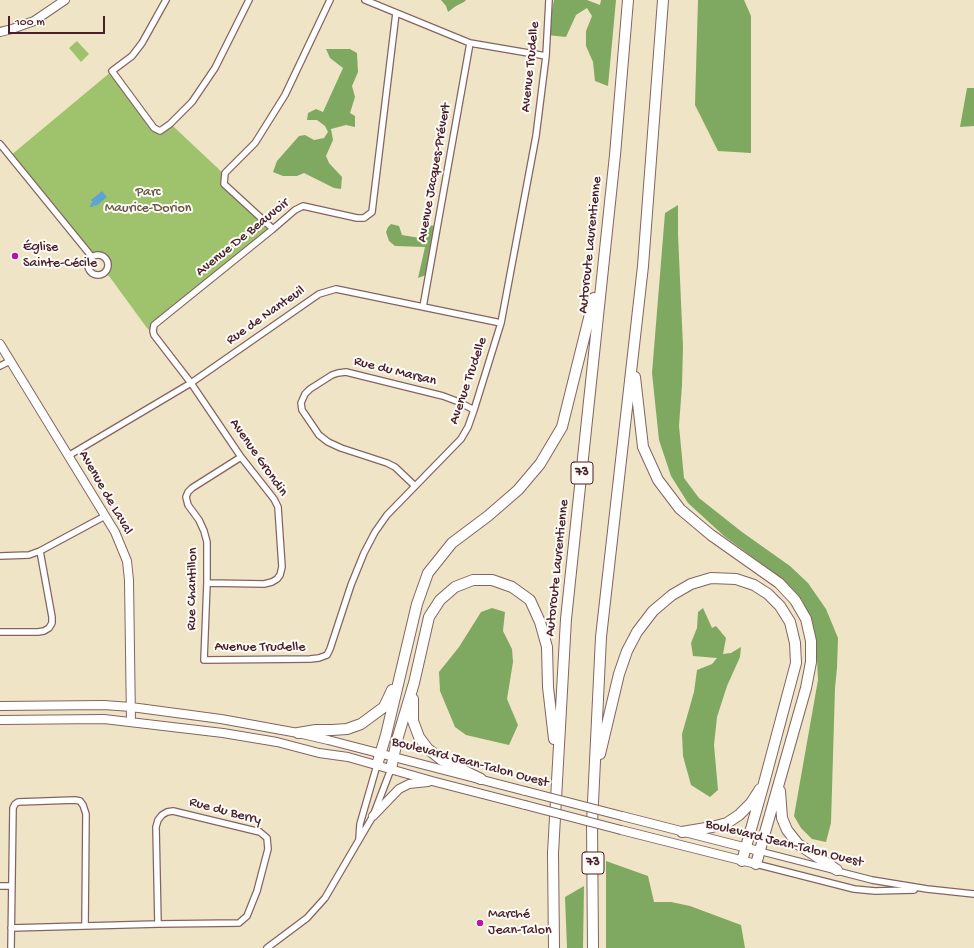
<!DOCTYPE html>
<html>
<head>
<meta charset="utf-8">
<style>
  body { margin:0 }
  #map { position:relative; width:974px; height:948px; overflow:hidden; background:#f0e4c7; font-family:"Gochi Hand",sans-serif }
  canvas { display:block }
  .scale { position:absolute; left:8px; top:16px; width:97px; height:18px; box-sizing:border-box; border:2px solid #4a1f2b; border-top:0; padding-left:5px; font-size:12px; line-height:14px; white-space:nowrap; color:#4a1f2b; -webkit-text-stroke:3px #fdfcf7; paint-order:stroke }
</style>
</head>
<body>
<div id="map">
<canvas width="974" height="948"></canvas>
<div class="scale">100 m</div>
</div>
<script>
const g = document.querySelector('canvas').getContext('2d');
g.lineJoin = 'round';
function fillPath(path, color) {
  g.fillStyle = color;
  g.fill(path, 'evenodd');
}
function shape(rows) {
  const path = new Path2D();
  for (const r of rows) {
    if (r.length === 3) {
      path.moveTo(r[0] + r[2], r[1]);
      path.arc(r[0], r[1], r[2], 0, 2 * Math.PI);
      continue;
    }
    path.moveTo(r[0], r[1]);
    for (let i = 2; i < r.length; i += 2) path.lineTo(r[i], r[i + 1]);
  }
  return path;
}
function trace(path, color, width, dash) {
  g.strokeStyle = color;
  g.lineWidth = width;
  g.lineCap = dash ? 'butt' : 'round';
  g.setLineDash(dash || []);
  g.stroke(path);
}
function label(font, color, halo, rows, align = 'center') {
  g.font = font + ' "Gochi Hand",sans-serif';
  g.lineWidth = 4;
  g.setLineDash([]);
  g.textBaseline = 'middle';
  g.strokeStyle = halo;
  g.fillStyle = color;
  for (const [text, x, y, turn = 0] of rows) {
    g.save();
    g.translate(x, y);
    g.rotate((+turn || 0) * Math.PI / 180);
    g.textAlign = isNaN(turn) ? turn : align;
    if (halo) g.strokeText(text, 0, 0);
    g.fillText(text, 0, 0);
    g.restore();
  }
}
fillPath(shape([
  [77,41,89,54,81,62,69,48],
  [112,71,154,128,160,130,170,124,174,127,225,175,224,184,273,229,156,323,154,335,147,328,109,276,104,273,108,268,106,260,101,256,94,256,10,156]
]), '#9fc36d');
fillPath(shape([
  [441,0,466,0,464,2,456,6,448,12,446,6],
  [554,0,587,0,600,5,601,0,616,0,608,86,595,81,593,62,586,46,586,31,592,16,587,8,576,15,566,37,547,35],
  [698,0,744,0,751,16,751,153,718,151,695,105],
  [326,49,350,49,357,53,358,72,352,86,355,97,350,113,355,116,355,127,346,125,331,129,333,140,326,156,329,163,342,177,341,189,334,188,304,173,297,176,283,176,273,172,277,161,299,136,305,135,314,140,324,138,328,132,325,126,317,120,307,120,308,113,316,109,323,112,343,68,330,58],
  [967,88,974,88,974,126,960,127],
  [678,205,678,234,683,347,682,385,679,426,684,478,699,498,742,532,790,566,808,583,826,609,838,638,837,668,835,688,831,823,826,842,812,839,801,828,794,816,818,680,816,638,802,600,777,575,724,536,688,503,671,476,659,440,652,373,665,213],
  [391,224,399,226,402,235,426,239,428,225,435,226,426,275,418,278,425,247,395,246,389,241,386,232,388,227],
  [492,608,505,612,503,631,512,649,513,662,507,699,518,725,509,745,466,735,455,727,440,691,439,672,459,647,481,612],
  [703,608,712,628,716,626,726,638,723,654,731,653,741,647,740,657,727,686,717,717,714,745,718,790,710,797,691,785,683,756,682,734,694,692,697,670,712,664,717,658,693,656,691,643,697,628,698,612],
  [606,861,648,876,654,902,671,902,690,906,741,925,745,948,606,948],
  [584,886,583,948,567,948,565,897]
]), '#7fa960');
fillPath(shape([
  [102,191,107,197,96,206,94,205,93,207,90,207,91,203,93,203,91,200]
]), '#5fa3d4');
const street = shape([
  [166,0,142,43,132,56,112,71,154,128,160,131,170,124,192,102,215,68,249,0],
  [365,0,470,43,546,56],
  [0,144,92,257],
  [273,229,224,184,225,173,255,143,285,95,330,0],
  [98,265,10],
  [423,307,470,43],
  [0,366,10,361],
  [68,456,191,383,319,294,336,289,501,323],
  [241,457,192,488,188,492,186,497,188,505,199,520,204,531,207,542,207,583,204,660,310,659,319,658,327,655,330,649,351,585,364,553,375,532,387,515,461,439,468,427,474,410,501,323,536,136,546,56,549,0],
  [415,486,395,467,387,463,341,448,328,442,319,435,302,410,301,403,305,394,310,389,332,375,338,373,346,372,443,396,459,402,474,410],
  [0,556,29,555,40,551,105,516],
  [207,583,264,584,272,582,277,579,280,575,282,567,278,507,274,499,241,457,191,383,154,335,153,331,154,325,273,229,295,210,303,206,357,218,364,218,372,212,396,13],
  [0,632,38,632,44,631,49,628,52,623,52,617,40,551],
  [359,839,360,824,377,765],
  [759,851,872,880,927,889,974,894],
  [756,864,854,889,875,891,914,890],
  [0,886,12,886],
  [11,928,158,924,239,923,247,916,257,891,268,849,267,838,260,832,173,811,167,812,162,815,158,820,156,827,158,924],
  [11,948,13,808,15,804,18,802,75,800,80,801,83,805,86,814,85,926],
  [267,948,307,918,325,898,373,816,391,769]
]);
const secondary = shape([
  [0,32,12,29,34,21,65,0],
  [0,344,115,532,127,561,129,580,131,722],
  [0,706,104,705,131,707,221,719,298,733,328,740,525,791],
  [0,720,104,719,223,733,277,742,319,753,348,757,432,781,525,805],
  [373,816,399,789,409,784,428,782],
  [622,816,759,851],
  [621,830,756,864]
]);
const highway = shape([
  [635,377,643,447,658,480,680,509,711,535,779,583,795,600,806,619,811,641,811,662,806,688,756,864],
  [413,699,413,721,419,737,428,749,442,760,481,779],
  [298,733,316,730,332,730,347,729,361,724,384,707,392,690],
  [600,754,619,674,627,651,637,632,653,611,672,595,691,584,711,578,736,579,754,585,768,594,780,606,790,622,795,643,796,663,764,783,742,861],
  [377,765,386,735,417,604,428,573,452,543,488,516,518,490,540,464,562,427,594,298],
  [391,769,397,740,414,683,429,617,440,600,455,587,473,580,492,580,512,587,530,600,540,622,547,647,548,687,554,739],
  [780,791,782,818,787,830,798,844,837,870],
  [682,832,712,827,727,823,739,815,751,803,760,789],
  [554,948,553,853,566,619,615,155,628,0],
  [593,948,592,823,601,637,643,266,663,0]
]);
trace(street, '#846462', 8);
trace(secondary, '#846462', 10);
trace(highway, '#846462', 12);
trace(street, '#fff', 5.5);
trace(secondary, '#fff', 8);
trace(highway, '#fff', 10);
const secondaryBridge = shape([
  [525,791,622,816],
  [525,805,621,830]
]);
trace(secondaryBridge, '#846462', 10, []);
trace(secondaryBridge, '#fff', 8);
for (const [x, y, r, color] of [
  [15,256,4,"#b5179e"],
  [480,923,4,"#b5179e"]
]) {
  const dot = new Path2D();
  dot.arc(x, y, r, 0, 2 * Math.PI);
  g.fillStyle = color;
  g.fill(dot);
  trace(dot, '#fdfcf7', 1.5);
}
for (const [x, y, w] of [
  [582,473,22],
  [593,863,22]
]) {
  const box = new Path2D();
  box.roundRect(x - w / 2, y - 11, w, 22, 3);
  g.fillStyle = '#fdfcf7';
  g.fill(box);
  trace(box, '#4a1f2b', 1);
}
label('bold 13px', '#4a1f2b', null, [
  ["73",582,473],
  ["73",593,863]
]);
label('14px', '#4a1f2b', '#fdfcf7', [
  ["Avenue Trudelle",531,67,-84],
  ["Avenue Jacques-Prévert",435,173,-80],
  ["Avenue De Beauvoir",243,238,-39],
  ["Autoroute Laurentienne",591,245,-84],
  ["Rue de Nanteuil",266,316,-35],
  ["Rue du Marsan",395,372,14],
  ["Avenue Trudelle",469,381,-71],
  ["Avenue Grondin",258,458,55],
  ["Avenue de Laval",105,493,60],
  ["Autoroute Laurentienne",558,568,-84],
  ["Rue Chantillon",193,589,-89],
  ["Avenue Trudelle",260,648],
  ["Boulevard Jean-Talon Ouest",470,763,15],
  ["Rue du Berry",225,812,15],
  ["Boulevard Jean-Talon Ouest",784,844,14]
]);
label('14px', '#685842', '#fdfcf7', [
  ["Parc",148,193],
  ["Maurice-Dorion",148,209]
]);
label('14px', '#4a1f2b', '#fdfcf7', [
  ["Église",23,248],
  ["Sainte-Cécile",23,264],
  ["Marché",488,915],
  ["Jean-Talon",488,931]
], 'left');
</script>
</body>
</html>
